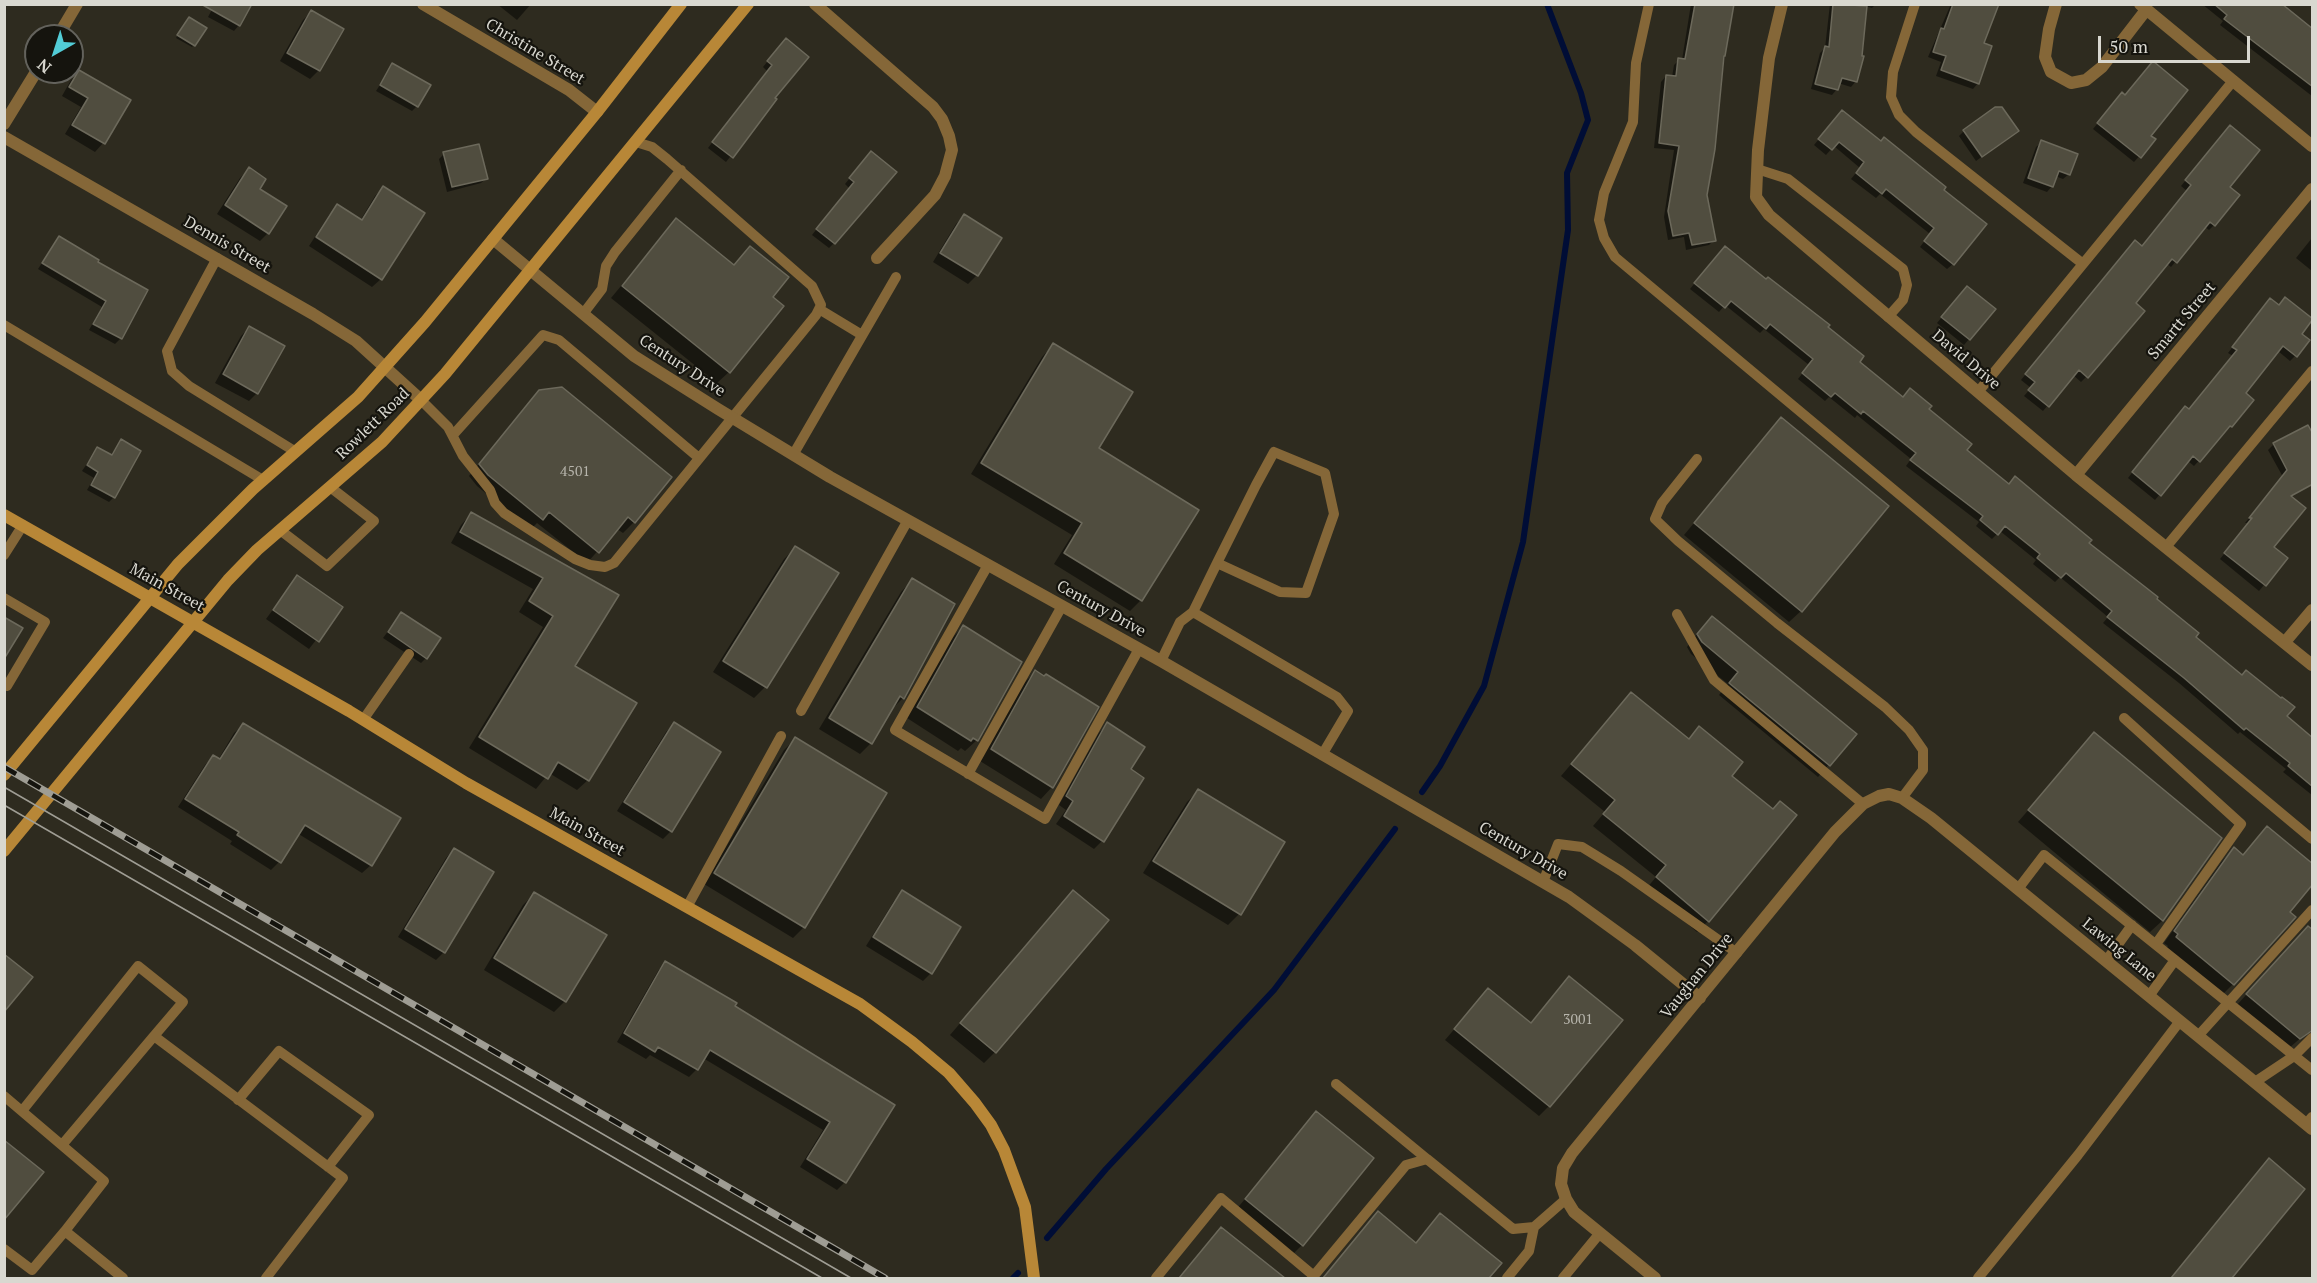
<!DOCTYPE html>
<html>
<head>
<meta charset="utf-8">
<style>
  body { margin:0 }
  #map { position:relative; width:2317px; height:1283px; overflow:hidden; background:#2e2b1f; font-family:"PT Serif",serif }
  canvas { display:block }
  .frame { position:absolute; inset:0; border:6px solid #d9d8d0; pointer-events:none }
  .north { position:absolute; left:24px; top:24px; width:60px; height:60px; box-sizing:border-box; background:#15140e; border:2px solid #63625c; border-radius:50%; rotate:219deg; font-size:16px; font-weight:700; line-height:24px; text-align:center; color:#d9d8d0 }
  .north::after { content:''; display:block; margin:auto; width:21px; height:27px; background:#52ccd6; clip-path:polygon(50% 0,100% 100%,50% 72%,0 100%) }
  .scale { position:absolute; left:2098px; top:36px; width:152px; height:27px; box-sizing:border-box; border:3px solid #d9d8d0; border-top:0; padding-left:8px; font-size:18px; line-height:21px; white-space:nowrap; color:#d9d8d0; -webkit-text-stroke:4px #15140e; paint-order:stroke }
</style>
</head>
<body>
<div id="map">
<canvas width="2317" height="1283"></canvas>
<div class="frame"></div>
<div class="north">N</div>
<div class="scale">50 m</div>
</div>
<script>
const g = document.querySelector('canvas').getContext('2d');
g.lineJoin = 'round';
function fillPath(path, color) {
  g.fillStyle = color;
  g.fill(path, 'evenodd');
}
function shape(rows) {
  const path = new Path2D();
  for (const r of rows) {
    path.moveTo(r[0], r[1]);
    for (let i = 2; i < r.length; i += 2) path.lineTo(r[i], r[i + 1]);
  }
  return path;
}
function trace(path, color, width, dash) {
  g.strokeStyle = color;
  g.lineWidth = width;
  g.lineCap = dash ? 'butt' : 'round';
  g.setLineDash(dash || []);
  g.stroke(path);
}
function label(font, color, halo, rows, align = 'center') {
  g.font = font + ' "PT Serif",serif';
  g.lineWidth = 4.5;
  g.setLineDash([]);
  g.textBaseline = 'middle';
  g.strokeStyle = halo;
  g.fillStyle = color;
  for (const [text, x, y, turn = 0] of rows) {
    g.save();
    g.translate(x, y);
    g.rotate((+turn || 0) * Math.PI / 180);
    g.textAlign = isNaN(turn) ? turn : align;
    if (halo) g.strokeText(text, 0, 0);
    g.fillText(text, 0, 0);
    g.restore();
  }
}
fillPath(shape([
  [215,4,239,25,234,31,208,17],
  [497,4,531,4,517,20],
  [1691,4,1732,4,1706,195,1714,240,1709,245,1686,250,1684,237,1668,240,1664,217,1674,150,1654,148,1661,82,1666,76,1672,77,1674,65,1679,60,1682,60],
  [1830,4,1876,4,1872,8,1865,6,1861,57,1856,81,1851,87,1838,83,1837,89,1832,95,1811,89,1820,53,1825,48],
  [1951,4,1997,4,1982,44,1978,83,1973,89,1936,76,1941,62,1928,57],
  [2202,4,2280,4,2312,42,2312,96,2220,25,2223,21],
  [311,12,342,29,319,70,310,79,280,61,303,20],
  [187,21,194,45,192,47,176,38],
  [781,45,773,98,775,100,726,162,708,148,767,71,763,67],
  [393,65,417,106,412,111,376,91],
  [80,72,129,101,103,143,95,152,65,134,81,107,62,96,71,80],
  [2125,96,2149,136,2154,140,2134,162,2093,129,2117,100],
  [1837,117,1942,190,1953,264,1947,269,1920,247,1930,234,1880,194,1876,198,1851,179,1860,168,1834,146,1826,155,1814,145],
  [1964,131,2017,131,1976,161,1959,136],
  [2225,133,2228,187,2214,225,2209,230,2205,227,2171,267,2166,263,2133,304,2112,345,2086,377,2081,382,2073,375,2043,411,2024,396,2031,388,2021,380,2130,247,2142,247,2187,191,2181,186],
  [2042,142,2069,174,2063,179,2055,176,2052,186,2047,192,2023,183,2036,147],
  [444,154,486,178,481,183,447,192,439,159],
  [866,158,834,243,829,248,812,235,849,188,845,184],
  [249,169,258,189,268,233,260,241,217,214,240,178],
  [383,188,381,279,372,287,309,246,329,215,337,206,360,221,375,196],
  [964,216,1000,238,977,275,968,284,933,262,956,224],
  [676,220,733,266,750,248,771,298,729,372,717,383,611,298],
  [59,237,96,262,146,291,120,339,115,344,89,330,102,307,38,269],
  [2312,238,2312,271,2296,258],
  [1719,253,1826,327,1857,362,1902,399,1926,410,1965,450,2087,544,2154,599,2194,638,2312,739,2312,795,2283,772,2286,769,2240,732,2238,734,2179,683,2103,623,2108,617,2060,577,2055,582,2033,564,2036,560,2000,531,1992,539,1976,526,1979,522,1906,466,1911,459,1857,415,1855,418,1829,397,1825,401,1798,379,1809,365,1764,329,1760,333,1725,305,1719,312,1690,289],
  [1962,293,1994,310,1964,345,1937,323],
  [2265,305,2278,307,2300,334,2295,356,2290,361,2278,351,2244,393,2231,426,2194,466,2188,461,2155,500,2128,478,2179,413,2185,408,2189,411,2233,356,2228,353],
  [249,328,257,393,249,401,215,383,241,336],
  [1053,345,1141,600,1130,611,1054,564,1072,535,971,474,1042,357],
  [539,392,634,522,623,533,617,529,587,563,537,523,530,530,477,486,469,476],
  [1781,419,1801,611,1789,622,1684,535],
  [2307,427,2312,437,2312,485,2290,497,2272,547,2286,558,2259,591,2220,559,2249,523,2245,523,2283,477,2268,450,2274,444],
  [121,441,114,497,109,502,87,490,94,478,82,471,97,449,110,456],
  [471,514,617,596,573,666,588,780,577,790,549,773,536,789,469,748,543,627,519,612,533,589,451,543,461,525],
  [795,548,765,687,754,698,713,672,784,559],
  [297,577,341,608,309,649,266,619],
  [912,580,948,617,903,698,892,709,871,743,860,754,819,729,901,592],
  [401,614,426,658,421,663,383,638],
  [963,627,977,740,965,751,961,748,958,751,907,718,952,638],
  [1701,629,1855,734,1818,777,1719,695,1728,684,1691,654,1687,647],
  [1035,672,1097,707,1052,787,1041,799,980,761,1024,683],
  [1631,694,1687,740,1699,728,1730,776,1708,921,1697,932,1646,889,1656,877,1593,826,1605,812,1561,776],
  [674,724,671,831,663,839,617,811,666,732],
  [1107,724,1129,770,1102,841,1094,849,1056,824,1066,810,1059,805,1099,733],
  [243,725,371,865,362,873,297,833,279,862,271,870,230,844,232,841,178,807,205,765,213,756,218,760,234,733],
  [2094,734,2220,838,2162,921,2150,932,2018,822],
  [795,739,804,927,793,938,704,884,784,750],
  [1198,791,1239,914,1228,925,1143,873,1187,802],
  [2267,828,2233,984,2222,995,2166,949,2168,946,2164,943,2223,860,2234,849,2242,856],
  [454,849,444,952,436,960,398,937,446,858],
  [902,892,931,973,923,981,866,946,894,901],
  [1073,892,995,1052,984,1063,950,1035],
  [534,894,565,1001,554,1012,484,970,523,905],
  [2297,939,2312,1028,2288,1049,2236,1006],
  [665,963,893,1106,845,1182,837,1190,800,1167,823,1130,703,1058,697,1069,689,1077,650,1055,646,1059,617,1042,658,971],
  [1569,978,1549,1106,1539,1116,1445,1040,1488,990,1530,1024],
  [1316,1113,1302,1245,1291,1256,1235,1211],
  [2269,1160,2303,1189,2230,1278,2171,1278],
  [1440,1215,1500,1263,1487,1278,1323,1278,1367,1224,1415,1244],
  [1221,1229,1277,1274,1273,1278,1178,1278]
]), '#0007');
trace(shape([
  [1422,792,1440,766,1484,686,1523,542,1568,230,1567,173,1588,120,1581,93,1547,4],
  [1047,1238,1106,1169,1274,990,1395,829],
  [1013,1278,1018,1273]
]), '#000d36', 6);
const building = shape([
  [201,4,252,4,240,26,201,4],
  [1695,4,1734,4,1725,56,1724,56,1715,149,1707,195,1716,241,1692,245,1689,233,1673,236,1668,211,1679,146,1659,143,1666,75,1676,76,1678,58,1685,59,1695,4],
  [1833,4,1867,6,1862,56,1864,56,1857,82,1842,78,1838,90,1815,84,1825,46,1829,47,1833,4],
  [1953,4,1999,4,1984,43,1992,46,1979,84,1941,70,1946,56,1933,52,1941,28,1944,29,1953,4],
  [2214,4,2282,4,2313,29,2313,87,2224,19,2227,15,2214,4],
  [311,10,344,29,320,71,287,53,311,10],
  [189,17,207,28,195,46,177,35,189,17],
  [786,38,809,57,775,98,777,99,733,158,712,142,772,65,767,61,786,38],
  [2153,61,2188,90,2151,136,2156,139,2141,158,2097,123,2122,92,2125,95,2153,61],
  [392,63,431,85,418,107,380,85,392,63],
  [79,70,131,100,105,144,72,125,88,98,69,87,79,70],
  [1995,107,2002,107,2019,131,1982,157,1963,130,1995,107],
  [1842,110,1881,141,1884,137,1946,187,1944,190,1987,224,1954,265,1924,241,1934,228,1886,189,1882,194,1856,173,1864,162,1839,142,1832,150,1818,139,1842,110],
  [2230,125,2260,150,2230,187,2240,195,2215,226,2210,222,2177,263,2172,259,2136,303,2145,311,2088,378,2079,370,2049,407,2028,390,2035,382,2025,374,2135,240,2142,246,2191,185,2185,180,2230,125],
  [2041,140,2078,154,2070,175,2059,171,2053,187,2028,178,2041,140],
  [479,144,488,179,452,187,443,152,479,144],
  [871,151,897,172,835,244,816,229,854,182,849,178,871,151],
  [249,167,266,179,260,189,287,206,269,234,225,205,249,167],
  [383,186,425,213,382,280,316,237,337,204,362,220,383,186],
  [964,214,1002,238,978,276,940,253,964,214],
  [676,218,734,265,750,246,789,277,773,297,784,306,730,373,622,286,676,218],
  [59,236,99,260,98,262,148,290,122,339,93,324,106,301,42,263,59,236],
  [1725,246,1766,279,1768,277,1830,325,1828,327,1864,356,1860,362,1903,397,1910,388,1932,406,1929,409,1972,444,1967,450,2009,484,2015,476,2046,502,2092,540,2089,543,2158,597,2157,599,2199,633,2196,637,2242,675,2246,670,2281,698,2282,697,2295,707,2287,716,2313,738,2313,787,2288,766,2290,763,2246,728,2244,730,2184,678,2107,617,2112,611,2066,573,2061,578,2037,558,2040,554,2005,526,1998,535,1980,520,1983,516,1910,460,1916,453,1863,411,1861,414,1835,393,1831,397,1802,373,1813,359,1770,324,1766,329,1731,301,1725,308,1694,283,1725,246],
  [1967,286,1996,309,1970,340,1941,317,1967,286],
  [2285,297,2313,319,2302,334,2310,340,2297,357,2283,346,2246,393,2254,400,2232,427,2230,426,2200,462,2193,456,2161,496,2132,472,2185,406,2189,409,2237,350,2232,347,2270,298,2279,305,2285,297],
  [249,326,285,346,258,394,223,374,249,326],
  [1053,343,1133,392,1099,448,1199,510,1142,601,1064,553,1082,523,981,463,1053,343],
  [562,387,672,477,635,523,628,517,599,553,549,512,543,520,488,475,479,464,539,390,562,387],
  [1781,417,1889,506,1802,612,1694,523,1781,417],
  [2308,425,2313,434,2313,484,2291,496,2306,508,2274,547,2288,558,2266,586,2224,553,2252,518,2249,518,2287,470,2273,443,2308,425],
  [121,439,141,451,115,498,91,485,98,472,87,465,97,447,112,455,121,439],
  [471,512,619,595,575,666,637,703,589,781,558,762,548,779,479,737,553,616,529,601,543,578,460,532,471,512],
  [795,546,839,573,767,688,723,661,795,546],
  [297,575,343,607,319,642,273,610,297,575],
  [912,578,955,604,904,699,900,696,872,744,829,718,912,578],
  [401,612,441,638,427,659,388,632,401,612],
  [1712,616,1857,734,1830,766,1729,683,1738,672,1702,642,1697,634,1712,616],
  [4,617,23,628,4,659,4,617],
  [963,625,1022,662,978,741,973,738,971,741,917,707,963,625],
  [1035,670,1044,676,1046,674,1099,707,1053,788,991,749,1035,670],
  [1631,692,1689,739,1699,726,1743,762,1732,776,1773,809,1780,801,1797,815,1709,922,1656,877,1666,865,1603,814,1615,800,1571,764,1631,692],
  [674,722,721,752,672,832,624,802,674,722],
  [1107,722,1145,747,1131,769,1144,778,1104,842,1064,816,1073,801,1066,796,1107,722],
  [243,723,401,818,372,866,305,825,281,863,237,835,239,832,185,799,213,755,220,759,243,723],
  [2094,732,2222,838,2163,921,2028,810,2094,732],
  [795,737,887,793,805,928,714,873,795,737],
  [1198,789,1285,842,1241,915,1153,861,1198,789],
  [2267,826,2313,864,2313,884,2290,912,2296,917,2234,985,2176,937,2178,934,2174,931,2234,847,2243,855,2267,826],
  [454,848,494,872,445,953,405,929,454,848],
  [902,890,961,927,932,974,873,937,902,890],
  [1073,890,1109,920,996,1053,960,1023,1073,890],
  [534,892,607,935,566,1002,494,958,534,892],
  [2308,926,2313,930,2313,1030,2300,1039,2246,994,2308,926],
  [4,954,33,977,4,1012,4,954],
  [665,961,737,1003,735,1006,895,1105,846,1183,807,1159,830,1122,710,1050,698,1070,658,1047,655,1052,624,1033,665,961],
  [1569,976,1623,1020,1550,1107,1454,1029,1488,988,1531,1023,1569,976],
  [1316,1111,1374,1158,1303,1246,1245,1199,1316,1111],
  [4,1140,44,1172,4,1220,4,1140],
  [2269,1158,2305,1189,2232,1278,2171,1278,2269,1158],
  [1378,1211,1416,1243,1440,1213,1502,1263,1489,1278,1323,1278,1378,1211],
  [1221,1227,1285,1278,1179,1278,1221,1227]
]);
fillPath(building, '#504d3f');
trace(building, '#6c695b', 1.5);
trace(shape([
  [1649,4,1636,63,1633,122,1604,193,1599,220,1604,238,1615,257,2312,839],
  [1915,4,1893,72,1891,97,1899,115,1916,132,2083,264],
  [1757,169,1788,179,1903,269,1907,285,1903,300,1888,317],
  [217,258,167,351,172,371,189,386,296,452],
  [819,309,862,335],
  [583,314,602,289,606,266,615,252,681,170],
  [4,325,263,480],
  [1978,392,2233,81],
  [421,400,448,427,463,456,490,490,495,503,504,513,575,559,590,565,605,567,614,563,816,315,821,305,812,286,667,159,652,147,636,142],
  [453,435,543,335,559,340,699,458],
  [793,455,896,277],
  [1697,459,1662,503,1655,519,1678,541,1777,623,1885,707,1909,730,1923,750,1923,770,1902,798],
  [280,530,327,566,374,521,330,487],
  [2166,547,2312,371],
  [4,555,23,525],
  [988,565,895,730,1045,819,1139,649],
  [4,598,45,622,7,686],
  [1193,612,1217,563,1256,485,1274,452,1325,473,1334,514,1306,593,1280,592,1217,563],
  [1677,614,1714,680,1863,804],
  [1161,661,1180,622,1193,612,1337,697,1348,711,1322,755],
  [801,711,908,520],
  [2124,718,2241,824,2156,944],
  [363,720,409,654],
  [968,774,1062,606],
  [1543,882,1558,844,1582,847,1621,871,1737,953],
  [2018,889,2044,855,2312,1070],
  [687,907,781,736],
  [2106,961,2132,925],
  [2149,996,2175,960],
  [2198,1036,2312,910],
  [2255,1082,2294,1056,2312,1038],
  [1336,1084,1427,1159],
  [4,1096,104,1181,65,1231,123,1278],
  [238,1100,279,1051,369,1115,328,1167],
  [22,1111,138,966,183,1002,154,1036],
  [2306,1124,2312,1117],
  [62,1145,154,1036,343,1178,266,1278],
  [4,1249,32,1270,65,1231],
  [1156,1278,1221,1198,1314,1276],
  [1312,1278,1406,1165,1427,1159,1513,1229,1534,1227,1566,1199],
  [1507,1278,1529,1251,1534,1227],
  [1563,1278,1600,1233],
  [1978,1278,2078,1155,2180,1021]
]), '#856738', 10);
trace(shape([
  [423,4,569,90,597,112],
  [815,4,933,107,942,119,949,136,952,150,945,176,935,195,877,258],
  [1782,4,1769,58,1758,150,1756,197,1769,215,2076,475,2312,665],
  [2056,4,2049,29,2045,57,2051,72,2071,83,2086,80,2102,67,2146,10],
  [2140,4,2312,146],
  [58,36,77,4],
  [4,124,36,72],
  [4,137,313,314,356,341,421,400],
  [493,239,634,356,718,409,830,477,1161,661,1569,897,1635,945,1700,998],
  [2076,475,2312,189],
  [2285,642,2312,610],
  [1655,1278,1574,1212,1566,1199,1561,1184,1563,1168,1572,1153,1835,832,1863,804,1879,796,1889,794,1902,798,1931,818,2312,1129]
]), '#856738', 12);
trace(shape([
  [4,515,349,711,466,783,860,1004,912,1042,949,1073,975,1103,991,1125,1004,1150,1025,1207,1034,1278],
  [4,775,178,564,253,489,358,397,425,322,597,112,681,4],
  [4,851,228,580,257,550,382,442,445,374,748,4]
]), '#b88737', 12);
trace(shape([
  [4,787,851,1278],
  [4,805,822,1278]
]), '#9f9d94', 1.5);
const rail = shape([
  [4,767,885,1278]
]);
trace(rail, '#9f9d94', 7);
trace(rail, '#15140e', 4.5, [14]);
label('14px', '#b7b5ac', null, [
  ["4501",575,472],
  ["3001",1578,1020]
]);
label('16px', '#d9d8d0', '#15140e', [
  ["Christine Street",535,52,31],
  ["Dennis Street",227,245,30],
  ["Smartt Street",2182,321,-50],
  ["David Drive",1966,360,40],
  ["Century Drive",682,366,33],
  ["Rowlett Road",373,424,-44],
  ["Main Street",167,588,29],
  ["Century Drive",1101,609,29],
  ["Main Street",587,832,29],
  ["Century Drive",1523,851,30],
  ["Lawing Lane",2119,950,39],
  ["Vaughan Drive",1697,976,-51]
]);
</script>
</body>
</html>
